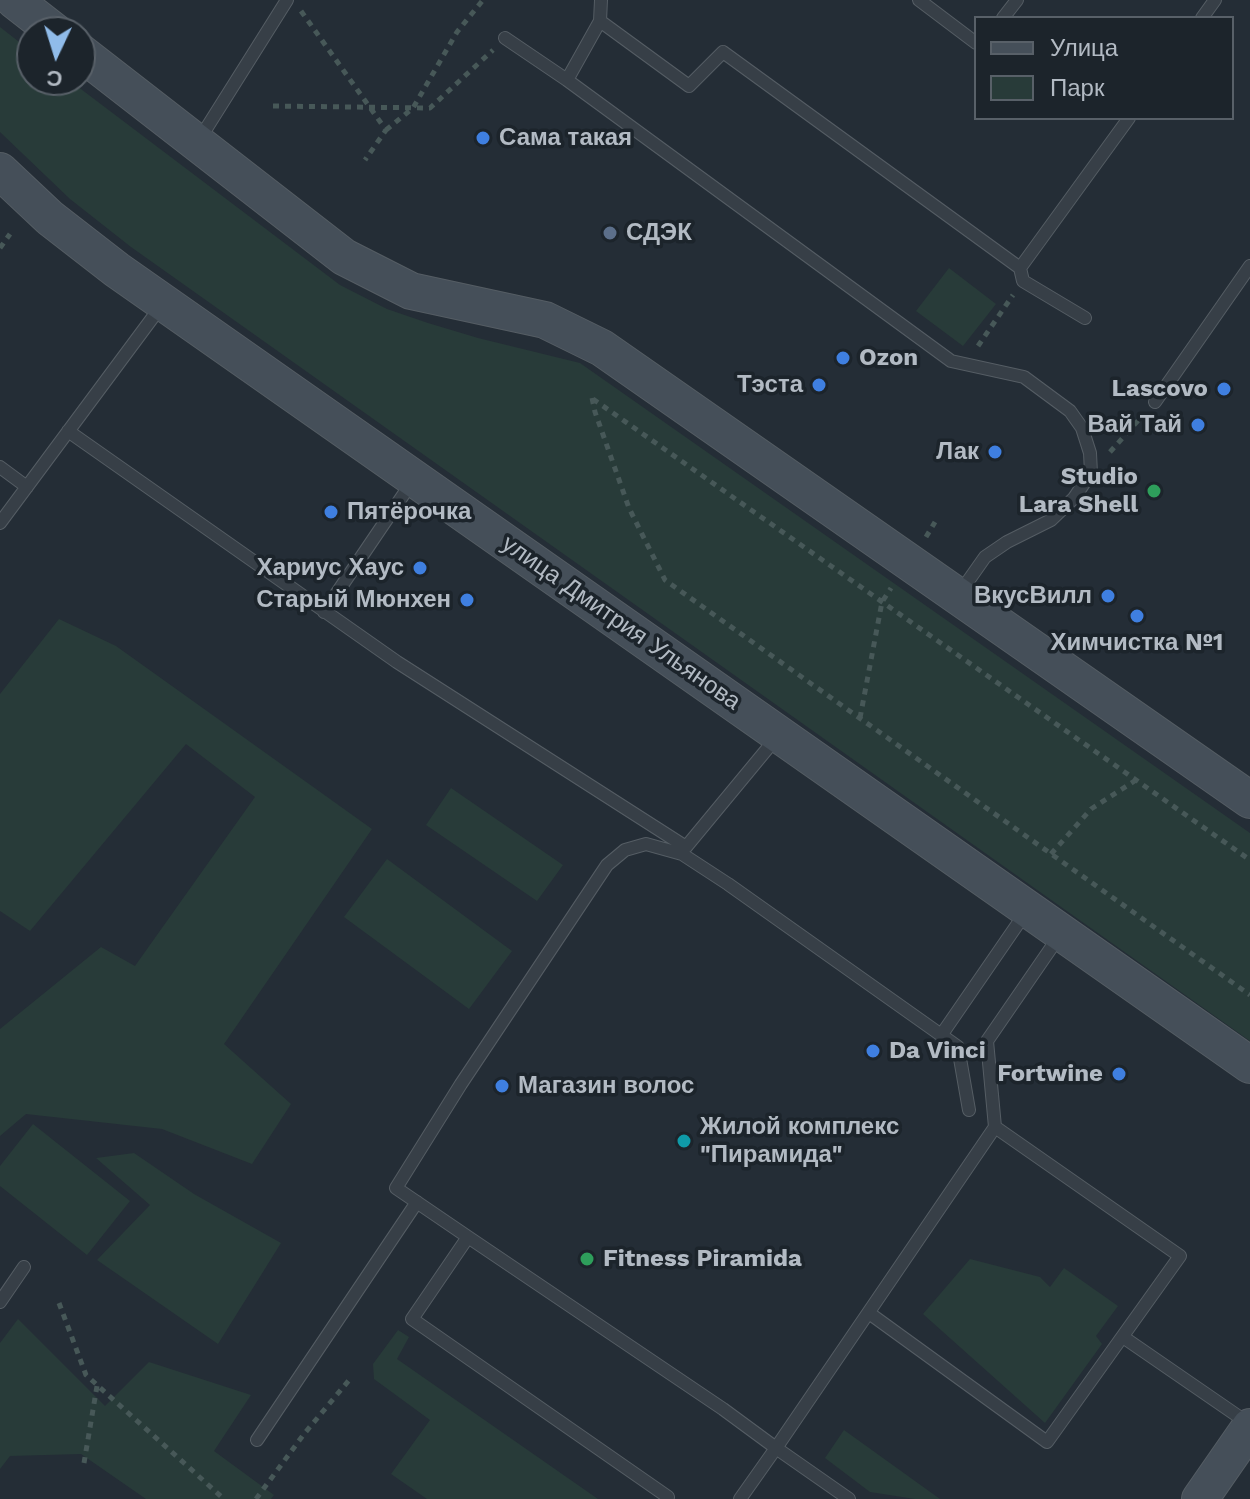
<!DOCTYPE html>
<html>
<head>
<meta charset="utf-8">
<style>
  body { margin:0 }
  #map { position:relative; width:1250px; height:1499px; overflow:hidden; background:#242d36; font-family:"Work Sans",sans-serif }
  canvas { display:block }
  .legend { position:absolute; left:974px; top:16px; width:260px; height:104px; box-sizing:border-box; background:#1c242b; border:2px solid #586068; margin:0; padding:10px 14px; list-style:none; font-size:24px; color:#b2bac3 }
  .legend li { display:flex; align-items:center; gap:16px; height:40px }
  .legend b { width:40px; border:2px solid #586068 }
  .north { position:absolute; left:16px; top:16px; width:80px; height:80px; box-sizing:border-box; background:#1c242b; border:2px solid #586068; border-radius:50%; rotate:184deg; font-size:22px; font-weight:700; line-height:32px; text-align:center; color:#b2bac3 }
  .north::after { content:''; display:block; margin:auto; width:28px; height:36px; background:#90bcea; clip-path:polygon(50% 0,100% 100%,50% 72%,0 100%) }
</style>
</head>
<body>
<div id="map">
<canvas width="1250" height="1499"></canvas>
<ul class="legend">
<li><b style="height:10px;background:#454f59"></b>Улица</li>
<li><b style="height:22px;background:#283b39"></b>Парк</li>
</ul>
<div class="north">С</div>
</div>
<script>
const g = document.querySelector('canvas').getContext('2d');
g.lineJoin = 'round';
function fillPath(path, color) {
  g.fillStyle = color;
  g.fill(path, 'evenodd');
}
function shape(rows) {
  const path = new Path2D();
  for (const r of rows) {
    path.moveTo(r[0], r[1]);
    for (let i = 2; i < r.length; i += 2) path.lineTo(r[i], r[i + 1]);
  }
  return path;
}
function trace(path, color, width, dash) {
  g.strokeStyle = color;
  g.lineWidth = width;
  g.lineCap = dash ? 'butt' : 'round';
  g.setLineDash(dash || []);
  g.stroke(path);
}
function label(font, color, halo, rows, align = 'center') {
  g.font = font + ' "Work Sans",sans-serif';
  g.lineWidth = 7;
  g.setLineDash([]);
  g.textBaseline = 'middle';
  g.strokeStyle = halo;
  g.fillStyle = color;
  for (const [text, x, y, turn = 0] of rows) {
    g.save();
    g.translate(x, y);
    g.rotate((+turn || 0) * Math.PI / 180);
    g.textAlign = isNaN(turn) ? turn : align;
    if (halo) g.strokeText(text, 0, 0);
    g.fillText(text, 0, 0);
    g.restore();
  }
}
fillPath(shape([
  [0,27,32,52,32,80,69,80,340,285,387,309,428,323,478,338,580,363,1250,833,1250,1041,131,247,70,199,0,132],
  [949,268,996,304,963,346,916,311],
  [59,619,116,646,372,829,224,1044,291,1104,252,1164,162,1129,26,1114,0,1136,0,1029,101,947,135,966,255,797,186,744,30,931,0,911,0,694],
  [451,788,563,865,537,901,426,825],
  [387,859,512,951,469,1009,344,917],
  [33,1124,130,1201,87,1255,0,1186,0,1166],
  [134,1153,194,1194,281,1243,218,1344,97,1260,150,1205,96,1158],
  [970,1259,1040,1277,1050,1287,1064,1268,1118,1306,1096,1336,1102,1344,1045,1423,923,1314],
  [18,1319,105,1406,149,1362,251,1395,214,1451,274,1495,271,1499,146,1499,81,1454,10,1456,0,1469,0,1343],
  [398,1330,409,1337,397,1359,598,1499,427,1499,391,1474,430,1420,374,1379,373,1364],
  [844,1430,940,1499,915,1499,870,1492,825,1458]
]), '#283b39');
const lane = shape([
  [601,0,600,21,567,80,951,361,1024,377,1070,411,1082,428,1090,453,1091,473,1074,498,1051,520,1007,542,985,557,959,594],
  [919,0,976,43],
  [1003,18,1017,0],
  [1202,18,1215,0],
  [600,21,689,86,723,52,1020,268,1129,118],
  [505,38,567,80],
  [199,140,287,0],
  [1020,268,1023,281,1085,318],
  [1155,402,1250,266],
  [68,431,397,662,686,847,777,737],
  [0,467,27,487],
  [0,523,162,305],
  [324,612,412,482],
  [942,1034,1026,912],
  [468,1237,723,1409,776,1448,995,1127,987,1041,1060,935],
  [0,1302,24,1267],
  [869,1313,1047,1442,1180,1256,995,1127],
  [1123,1337,1248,1423],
  [257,1440,417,1202],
  [668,1497,412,1319,468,1237,396,1188,461,1084,607,865,625,850,646,844,682,854,728,884,958,1047,969,1110],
  [740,1499,776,1448,849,1499]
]);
const secondary = shape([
  [14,0,55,32],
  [80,52,344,257,411,291,545,320,602,348,1250,800],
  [0,171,50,218,117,270,1250,1065],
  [1200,1499,1250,1427]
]);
trace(lane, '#555d64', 14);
trace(secondary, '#555d64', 38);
trace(shape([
  [301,11,386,130,365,160],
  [273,106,430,108,493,50],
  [386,130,413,108,457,32,483,0],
  [0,248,10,234],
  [978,346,1013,295],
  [592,398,595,412,629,508,665,580,1250,995],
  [593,399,1250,860],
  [1110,452,1144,414],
  [926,537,935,522],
  [860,718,882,602,891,588],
  [1051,854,1091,809,1136,780],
  [59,1303,86,1375,224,1499],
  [84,1463,97,1386],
  [256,1499,304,1434,350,1379]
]), '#475858', 5, [6, 6]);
trace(lane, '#373f47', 12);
trace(secondary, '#454f59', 36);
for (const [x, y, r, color] of [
  [483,138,8,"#3f7fe0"],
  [610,233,8,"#5c6f8a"],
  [843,358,8,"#3f7fe0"],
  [819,385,8,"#3f7fe0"],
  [1224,389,8,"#3f7fe0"],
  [1198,425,8,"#3f7fe0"],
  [995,452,8,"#3f7fe0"],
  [1154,491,8,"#2e9e5b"],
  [331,512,8,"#3f7fe0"],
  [420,568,8,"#3f7fe0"],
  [1108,596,8,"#3f7fe0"],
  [467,600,8,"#3f7fe0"],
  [1137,616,8,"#3f7fe0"],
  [873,1051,8,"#3f7fe0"],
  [1119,1074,8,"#3f7fe0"],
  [502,1086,8,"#3f7fe0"],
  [684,1141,8,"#0f9aa8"],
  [587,1259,8,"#2e9e5b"]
]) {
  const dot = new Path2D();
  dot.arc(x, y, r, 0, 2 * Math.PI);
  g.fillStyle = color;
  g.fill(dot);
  trace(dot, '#1c242b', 3);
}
label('bold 24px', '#b2bac3', '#1c242b', [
  ["Сама такая",499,138,"left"],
  ["СДЭК",626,233,"left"],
  ["Ozon",859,358,"left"],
  ["Тэста",803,385],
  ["Lascovo",1208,389],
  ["Вай Тай",1182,425],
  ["Лак",979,452],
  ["Studio",1138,477],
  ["Lara Shell",1138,505],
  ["Пятёрочка",347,512,"left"],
  ["Хариус Хаус",404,568],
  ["ВкусВилл",1092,596],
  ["Старый Мюнхен",451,600],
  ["Химчистка №1",1137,643,"center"],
  ["Da Vinci",889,1051,"left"],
  ["Fortwine",1103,1074],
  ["Магазин волос",518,1086,"left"],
  ["Жилой комплекс",700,1127,"left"],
  ["\"Пирамида\"",700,1155,"left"],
  ["Fitness Piramida",603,1259,"left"]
], 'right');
label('24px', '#b2bac3', '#1c242b', [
  ["улица Дмитрия Ульянова",621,623,35]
]);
</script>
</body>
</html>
